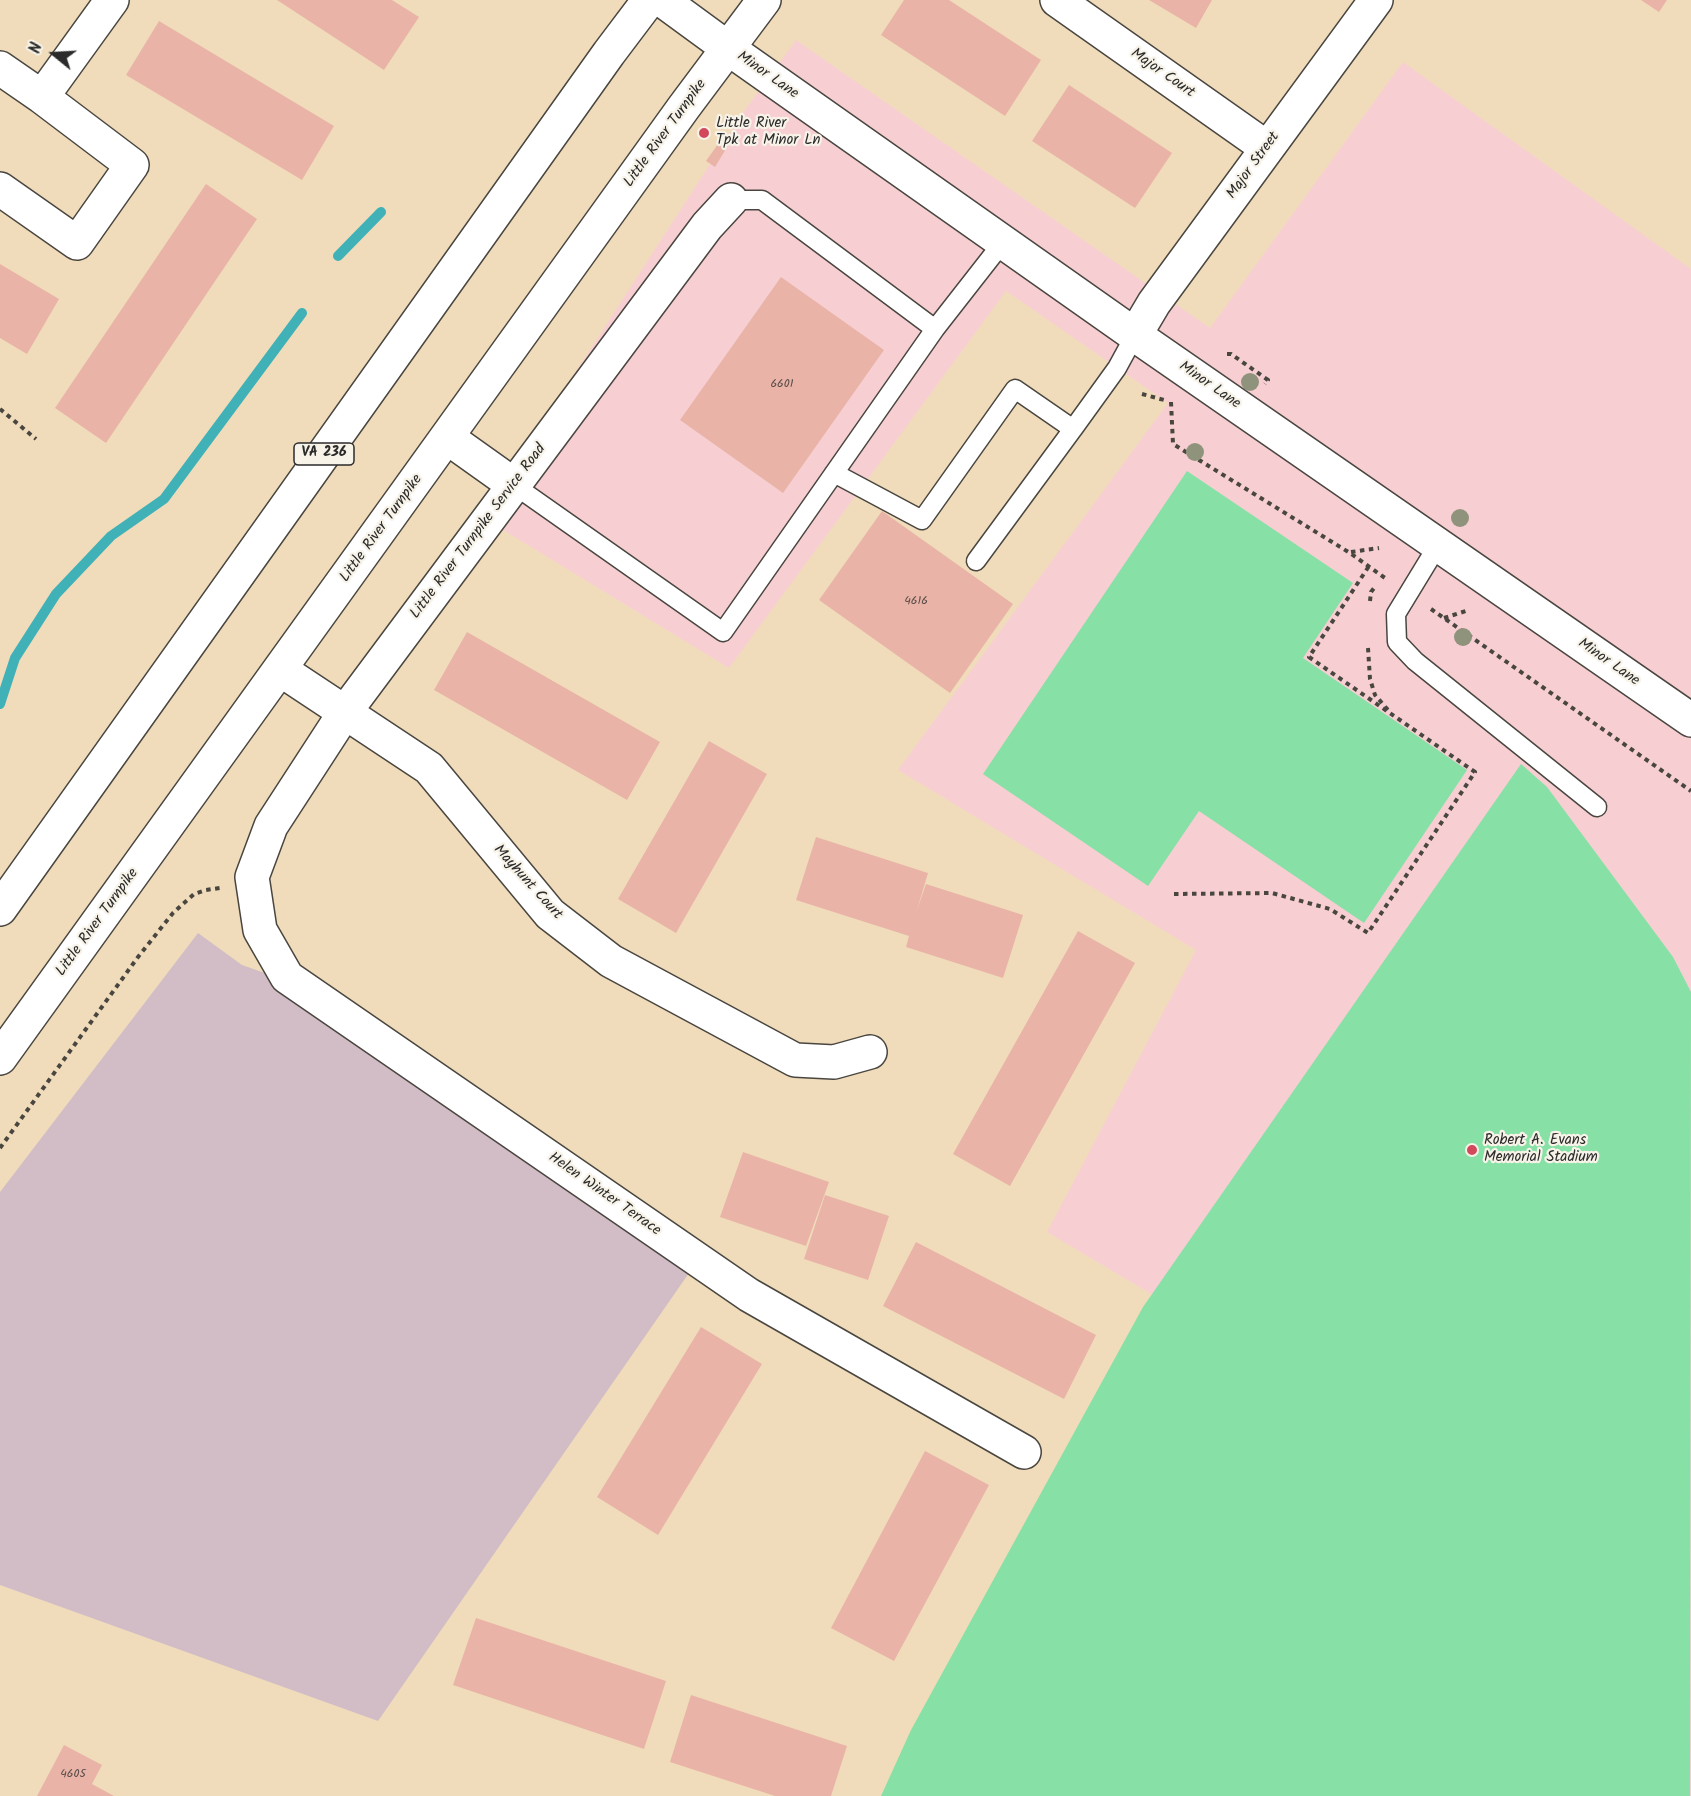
<!DOCTYPE html>
<html>
<head>
<meta charset="utf-8">
<style>
  body { margin:0 }
  #map { position:relative; width:1691px; height:1796px; overflow:hidden; background:#f0dcba; font-family:Kalam,sans-serif }
  canvas { display:block }
  .north { position:absolute; left:24px; top:24px; width:60px; height:60px; -webkit-text-stroke:4px #f7f3e8; paint-order:stroke; rotate:288deg; font-size:16px; font-weight:700; line-height:24px; text-align:center; color:#2b2b2b }
  .north::after { content:''; display:block; margin:auto; width:21px; height:27px; background:#2b2b2b; clip-path:polygon(50% 0,100% 100%,50% 72%,0 100%) }
</style>
</head>
<body>
<div id="map">
<canvas width="1691" height="1796"></canvas>
<div class="north">N</div>
</div>
<script>
const g = document.querySelector('canvas').getContext('2d');
g.lineJoin = 'round';
function fillPath(path, color) {
  g.fillStyle = color;
  g.fill(path, 'evenodd');
}
function shape(rows) {
  const path = new Path2D();
  for (const r of rows) {
    path.moveTo(r[0], r[1]);
    for (let i = 2; i < r.length; i += 2) path.lineTo(r[i], r[i + 1]);
  }
  return path;
}
function trace(path, color, width, dash) {
  g.strokeStyle = color;
  g.lineWidth = width;
  g.lineCap = dash ? 'butt' : 'round';
  g.setLineDash(dash || []);
  g.stroke(path);
}
function label(font, color, halo, rows, align = 'center') {
  g.font = font + ' Kalam,sans-serif';
  g.lineWidth = 4.5;
  g.setLineDash([]);
  g.textBaseline = 'middle';
  g.strokeStyle = halo;
  g.fillStyle = color;
  for (const [text, x, y, turn = 0] of rows) {
    g.save();
    g.translate(x, y);
    g.rotate((+turn || 0) * Math.PI / 180);
    g.textAlign = isNaN(turn) ? turn : align;
    if (halo) g.strokeText(text, 0, 0);
    g.fillText(text, 0, 0);
    g.restore();
  }
}
fillPath(shape([
  [796,40,1210,328,1403,62,1691,269,1691,1796,904,1796,1178,1310,1047,1232,1196,950,898,770,1168,403,1006,291,729,668,482,517,745,110]
]), '#f7cfd3');
fillPath(shape([
  [198,933,242,965,285,980,689,1273,378,1721,0,1585,0,1192]
]), '#d2bdc7');
fillPath(shape([
  [1187,471,1353,583,1303,658,1467,770,1364,923,1199,811,1148,886,983,774],
  [1521,764,1547,787,1673,957,1691,992,1690,1796,881,1796,911,1730,1143,1307]
]), '#87e0a5');
trace(shape([
  [338,256,381,212],
  [0,704,15,658,56,594,111,536,164,499,302,313]
]), '#40b1b7', 10);
fillPath(shape([
  [277,0,392,0,419,17,384,70],
  [904,0,949,0,1041,60,1005,116,881,35],
  [1149,0,1212,0,1196,28],
  [1641,0,1667,0,1659,12],
  [159,21,334,126,302,180,126,75],
  [1069,85,1172,153,1135,208,1032,141],
  [718,144,726,149,715,167,706,161],
  [206,184,257,219,106,443,55,408],
  [0,264,59,299,27,354,0,338],
  [781,277,884,350,783,493,680,420],
  [882,511,1013,604,950,693,819,600],
  [467,632,660,742,627,800,434,690],
  [709,741,767,774,676,933,618,899],
  [816,837,928,873,917,910,926,884,1023,915,1003,978,906,947,909,936,796,900],
  [1078,931,1135,963,1010,1186,953,1154],
  [743,1152,829,1182,806,1246,720,1217],
  [825,1195,889,1216,868,1280,804,1259],
  [916,1242,1096,1335,1064,1399,883,1306],
  [701,1327,762,1364,658,1535,597,1497],
  [925,1451,989,1485,894,1661,831,1628],
  [476,1618,666,1681,644,1749,453,1685],
  [691,1695,847,1746,831,1796,775,1796,670,1762],
  [64,1745,102,1765,92,1784,114,1796,37,1796]
]), '#e9b4a7');
const lane = shape([
  [731,200,762,200,935,329],
  [1073,429,1117,368,1135,335],
  [834,473,922,520,1015,389,1073,429,976,561],
  [514,485,723,632,935,329,1003,242],
  [1438,545,1396,614,1397,642,1415,661,1597,807]
]);
const street = shape([
  [662,0,729,49,1135,335,1691,720],
  [1057,0,1267,148],
  [0,68,42,97],
  [0,189,77,243,132,165,42,97,112,0],
  [731,200,707,226,345,712,271,826,252,877,260,930,287,977,749,1295,1024,1452],
  [1135,335,1154,303,1376,0],
  [448,438,514,485],
  [281,670,429,768,550,914,611,961,795,1060,834,1062,870,1052]
]);
const primary = shape([
  [0,909,609,53,649,0],
  [0,1058,684,107,764,0]
]);
trace(lane, '#494640', 21);
trace(street, '#494640', 36);
trace(primary, '#494640', 36);
trace(shape([
  [1227,354,1231,354,1268,380,1265,384],
  [1142,394,1164,400],
  [1171,402,1173,444,1350,553,1385,578],
  [0,409,36,439],
  [1351,552,1379,548],
  [1370,601,1371,592,1374,588],
  [1431,609,1691,791],
  [1444,618,1469,610],
  [1368,648,1370,679,1375,695,1388,710],
  [1174,894,1272,893,1330,909,1368,933,1475,772,1309,657,1369,566],
  [0,1148,138,957,173,913,194,894,206,890,220,888]
]), '#494640', 4, [4.5, 4.5]);
trace(lane, '#fff', 18);
trace(street, '#fff', 33);
trace(primary, '#fff', 33);
g.fillStyle = '#90937c';
for (const [x, y] of [
  [1250,382],
  [1195,452],
  [1460,518],
  [1463,637]
]) {
  g.beginPath();
  g.arc(x, y, 9, 0, 2 * Math.PI);
  g.fill();
}
for (const [x, y, r, color] of [
  [704,133,6,"#d1495b"],
  [1472,1150,6,"#d1495b"]
]) {
  const dot = new Path2D();
  dot.arc(x, y, r, 0, 2 * Math.PI);
  g.fillStyle = color;
  g.fill(dot);
  trace(dot, '#f7f3e8', 2);
}
label('12px', '#5a4d4a', null, [
  ["6601",782,385],
  ["4616",916,602],
  ["4605",73,1775]
]);
for (const [x, y, w] of [
  [324,454,60]
]) {
  const box = new Path2D();
  box.roundRect(x - w / 2, y - 11, w, 22, 4.5);
  g.fillStyle = '#f7f3e8';
  g.fill(box);
  trace(box, '#2b2b2b', 1.5);
}
label('bold 14px', '#2b2b2b', null, [
  ["VA 236",324,454]
]);
label('15px', '#2b2b2b', '#f7f3e8', [
  ["Major Court",1162,74,35],
  ["Minor Lane",767,76,35],
  ["Little River Turnpike",666,134,-54],
  ["Major Street",1254,166,-54],
  ["Minor Lane",1209,386,35],
  ["Little River Turnpike",382,529,-54],
  ["Little River Turnpike Service Road",479,532,-53],
  ["Minor Lane",1608,663,35],
  ["Mayhunt Court",527,883,48],
  ["Little River Turnpike",98,923,-54],
  ["Helen Winter Terrace",604,1195,35]
]);
label('15px', '#2b2b2b', '#f7f3e8', [
  ["Little River",716,124],
  ["Tpk at Minor Ln",716,141],
  ["Robert A. Evans",1484,1141],
  ["Memorial Stadium",1484,1158]
], 'left');
</script>
</body>
</html>
